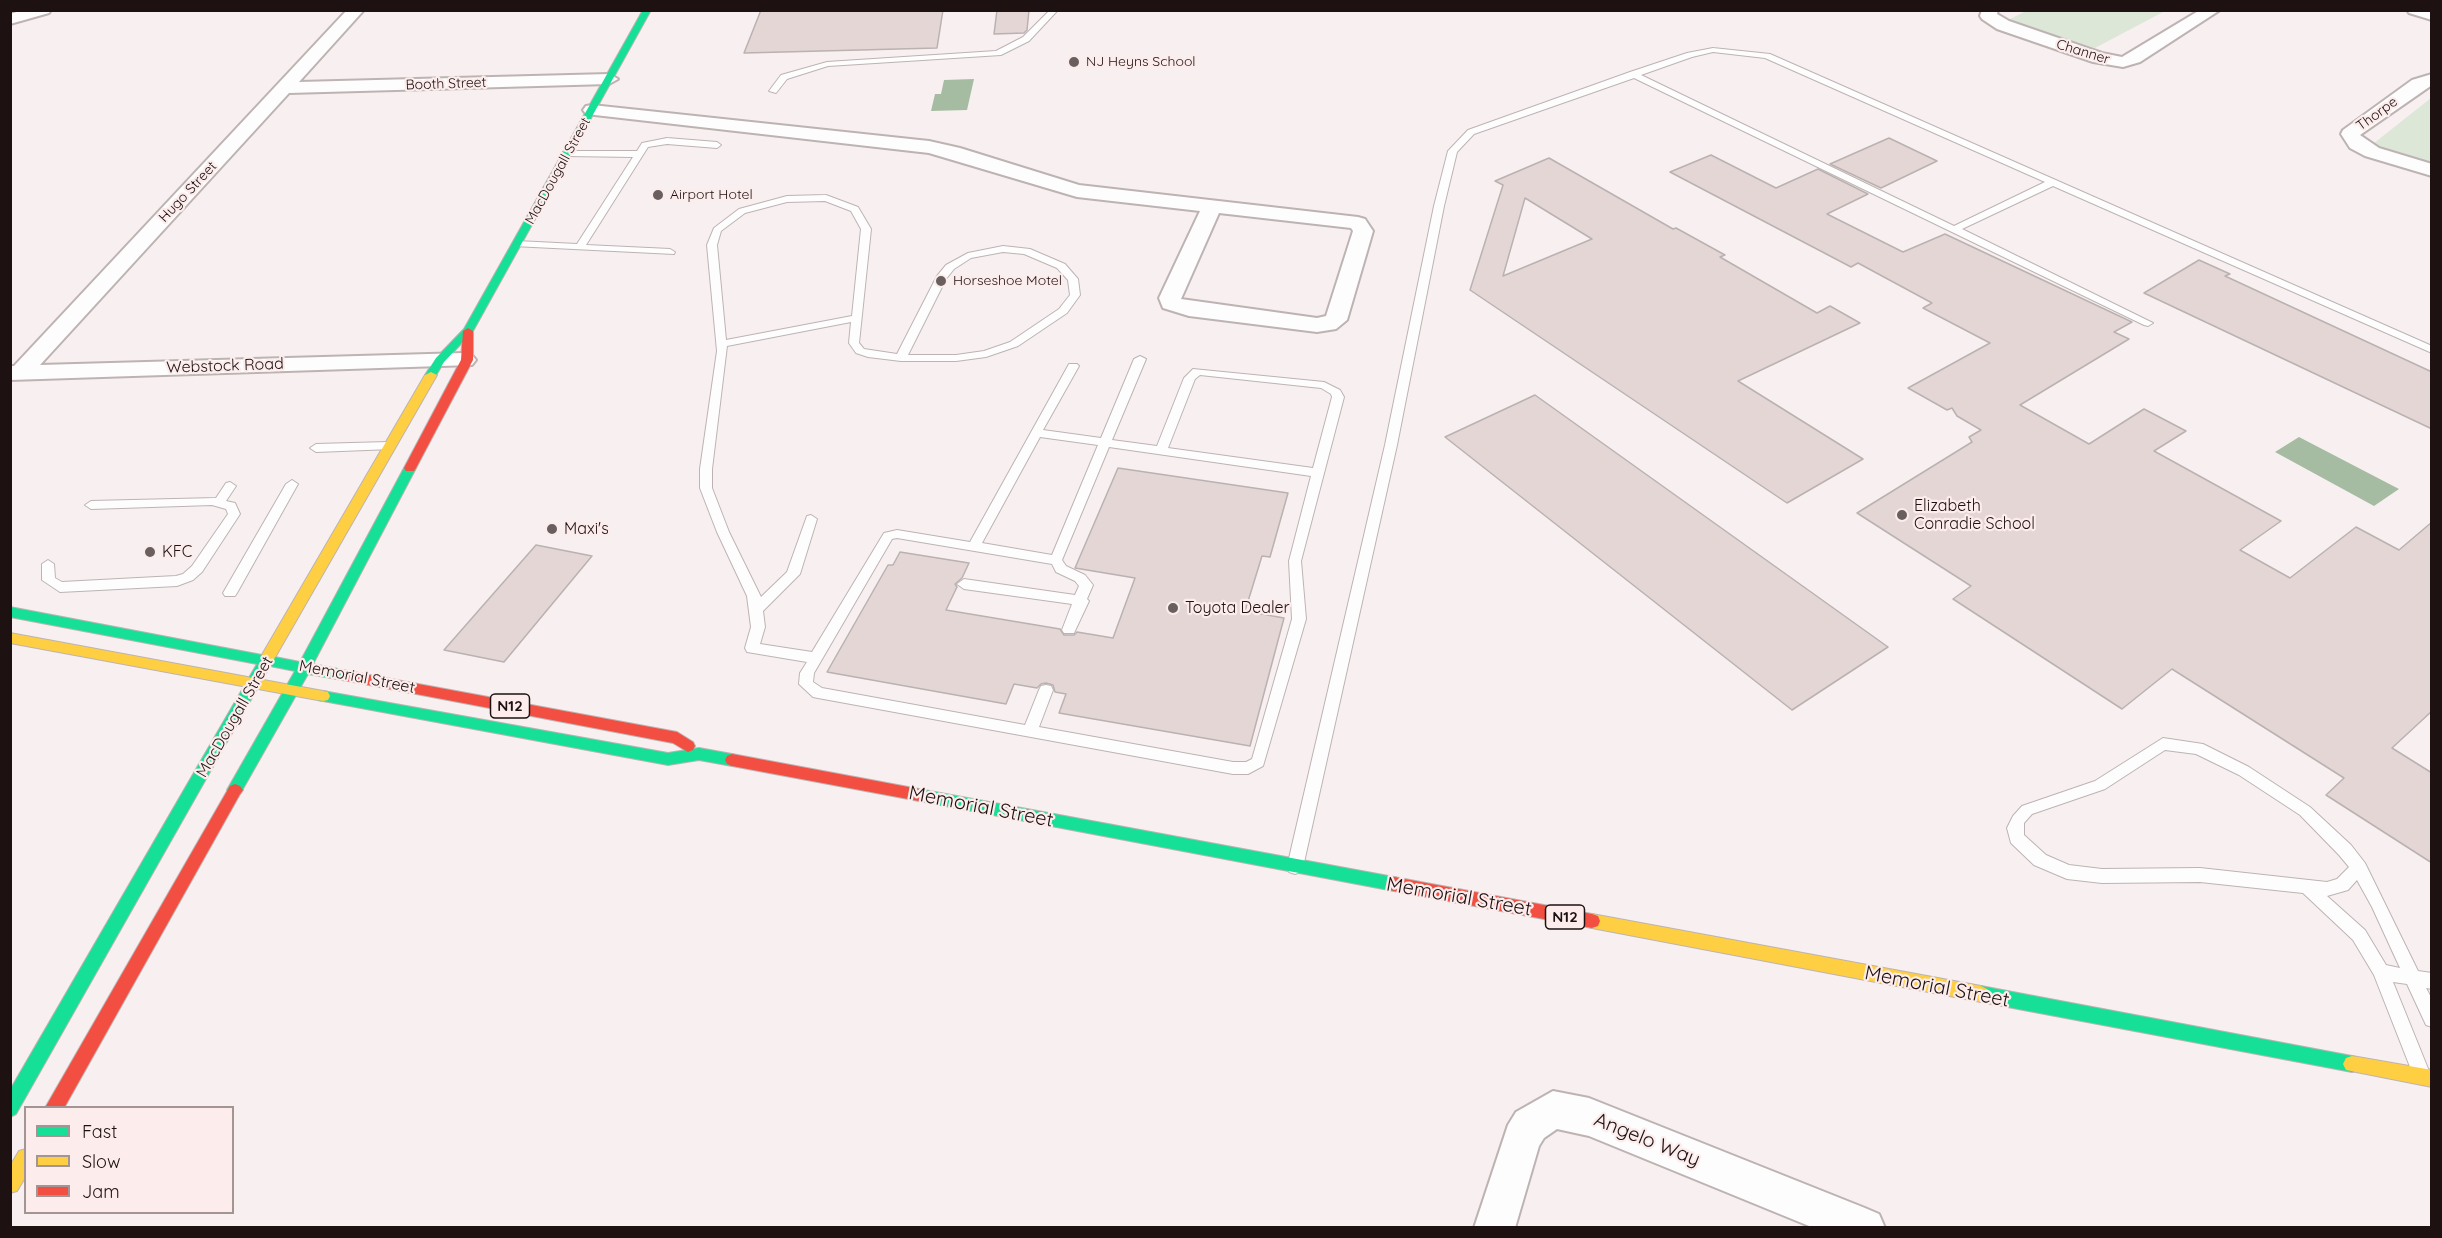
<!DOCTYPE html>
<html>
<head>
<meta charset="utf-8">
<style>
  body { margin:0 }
  #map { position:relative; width:2442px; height:1238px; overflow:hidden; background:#f8f0f0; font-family:Quicksand,sans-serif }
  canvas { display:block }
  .frame { position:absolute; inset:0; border:12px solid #1d1111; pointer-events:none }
  .legend { position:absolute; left:24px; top:1106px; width:210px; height:108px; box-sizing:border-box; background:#fcedec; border:2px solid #a39594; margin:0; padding:8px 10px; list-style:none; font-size:18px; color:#1d1111 }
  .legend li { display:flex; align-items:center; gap:12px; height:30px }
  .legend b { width:30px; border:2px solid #a39594 }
</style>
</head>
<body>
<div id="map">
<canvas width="2442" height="1238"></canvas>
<div class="frame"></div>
<ul class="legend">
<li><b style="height:8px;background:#16e098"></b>Fast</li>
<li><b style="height:8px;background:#ffcf43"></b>Slow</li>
<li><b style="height:8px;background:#f24e42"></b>Jam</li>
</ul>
</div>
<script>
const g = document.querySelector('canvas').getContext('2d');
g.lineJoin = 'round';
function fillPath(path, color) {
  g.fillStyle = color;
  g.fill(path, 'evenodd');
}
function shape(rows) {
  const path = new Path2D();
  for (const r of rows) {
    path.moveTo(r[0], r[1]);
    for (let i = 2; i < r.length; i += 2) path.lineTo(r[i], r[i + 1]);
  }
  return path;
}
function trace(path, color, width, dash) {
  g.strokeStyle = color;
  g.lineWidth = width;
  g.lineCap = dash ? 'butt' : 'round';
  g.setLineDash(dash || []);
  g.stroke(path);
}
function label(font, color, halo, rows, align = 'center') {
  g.font = font + ' Quicksand,sans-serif';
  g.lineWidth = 4.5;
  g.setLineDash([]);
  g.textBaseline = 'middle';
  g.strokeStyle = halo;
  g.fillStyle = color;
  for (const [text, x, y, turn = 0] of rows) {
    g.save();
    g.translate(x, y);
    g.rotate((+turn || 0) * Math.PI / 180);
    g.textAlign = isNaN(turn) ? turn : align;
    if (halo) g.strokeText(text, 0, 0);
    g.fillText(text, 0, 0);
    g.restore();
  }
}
fillPath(shape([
  [2026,11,2026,10,2165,11,2095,48,2008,20],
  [2431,98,2431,164,2369,147]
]), '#dce7d8');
fillPath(shape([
  [974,79,967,110,931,111,935,94,941,94,944,80],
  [2299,437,2399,489,2374,506,2275,452]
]), '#a5bca2');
const building = shape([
  [761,10,943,10,937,48,744,53,761,10],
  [997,10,1029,10,1027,30,1024,33,994,34,997,10],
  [1889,138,1937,161,1881,188,1830,164,1889,138],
  [1711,155,1776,188,1818,169,1868,194,1827,214,1903,252,1945,234,2132,322,2114,332,2129,339,2020,405,2089,444,2144,409,2186,431,2154,451,2281,521,2240,550,2290,578,2356,527,2399,550,2432,522,2432,711,2392,748,2432,773,2432,863,2326,795,2344,778,2172,669,2122,709,1953,599,1971,586,1857,513,1972,442,1969,437,1981,430,1957,416,1952,408,1947,410,1908,388,1990,343,1923,308,1932,303,1858,263,1851,267,1670,172,1711,155],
  [1549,158,1673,229,1676,228,1725,255,1720,257,1817,313,1830,306,1860,323,1738,381,1863,459,1787,503,1470,290,1503,185,1495,181,1549,158],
  [1525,198,1592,239,1503,276,1525,198],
  [2199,260,2230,274,2225,276,2432,372,2432,429,2144,293,2199,260],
  [1535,395,1888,647,1792,710,1445,437,1535,395],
  [1118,468,1288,493,1270,557,1262,556,1245,611,1284,618,1250,746,1059,713,1066,694,1055,692,1053,685,1046,683,1041,684,1037,688,1014,684,1006,704,827,672,888,565,893,565,900,552,969,563,962,578,955,584,957,587,946,610,1060,629,1064,635,1074,635,1077,632,1113,638,1135,578,1075,568,1118,468],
  [536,545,592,556,504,662,444,650,536,545]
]);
fillPath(building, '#e5d6d6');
trace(building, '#bab1b1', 1.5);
const lane = shape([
  [1050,10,1058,10,1029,41,1001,55,828,66,787,79,776,93,769,91,781,75,827,62,996,51,1023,37,1050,10],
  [1713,48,1770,54,2432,346,2432,353,2053,186,1962,229,2153,323,2148,326,2144,325,1634,78,1474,134,1457,152,1444,206,1397,445,1303,867,1301,872,1295,874,1289,872,1287,867,1385,445,1434,206,1448,151,1468,130,1630,72,1687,53,1713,48],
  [1713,52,1765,58,2045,182,1954,226,1641,75,1692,57,1713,52],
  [667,138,717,142,721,145,717,148,667,144,648,147,586,245,670,249,675,252,674,254,513,246,512,244,517,241,577,244,633,157,567,156,562,153,564,151,637,151,642,143,667,138],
  [826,195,858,207,871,229,859,343,864,349,897,354,937,276,946,265,968,253,1003,246,1030,249,1065,264,1078,279,1080,295,1067,313,1018,346,986,357,956,361,901,361,868,357,856,353,849,343,851,322,727,346,712,469,712,488,729,532,761,597,787,572,807,516,811,515,817,519,800,574,763,611,765,627,760,644,812,652,884,533,897,530,970,542,1069,364,1077,364,1079,366,1043,430,1101,438,1134,359,1140,356,1146,359,1112,440,1157,446,1184,378,1193,369,1324,382,1340,390,1344,397,1301,561,1306,619,1263,766,1248,774,1233,774,818,698,813,697,799,684,800,673,807,662,747,652,745,648,751,627,747,596,717,532,700,488,700,469,717,351,707,245,714,228,739,209,787,196,826,195],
  [825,201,851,211,861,229,852,316,726,340,717,245,721,231,745,213,787,202,825,201],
  [1003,252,1024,254,1057,268,1068,280,1070,295,1059,309,1010,342,984,351,956,355,908,355,946,279,954,269,971,258,1003,252],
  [1200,375,1321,388,1331,394,1332,397,1313,468,1168,448,1195,379,1200,375],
  [1040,437,1098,445,1052,555,982,543,1040,437],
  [1109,447,1311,476,1289,561,1292,619,1252,759,1246,762,1233,762,1039,727,1053,690,1051,686,1046,685,1041,686,1039,690,1025,725,822,688,813,682,814,673,892,539,897,538,1052,564,1056,572,1075,581,1079,586,1075,595,964,579,957,584,964,589,1072,604,1062,630,1064,633,1074,633,1089,601,1087,599,1093,585,1085,575,1066,566,1062,560,1109,447],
  [388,442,394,446,392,449,316,452,310,448,316,444,388,442],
  [292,480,298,484,237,593,235,596,225,596,223,593,286,484,292,480],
  [230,482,236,486,226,501,235,503,240,514,202,572,193,580,177,586,60,592,42,580,42,564,48,560,54,564,55,578,62,582,176,576,183,574,192,566,228,514,226,509,212,505,91,509,85,505,91,501,216,498,226,483,230,482],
  [2163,738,2203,744,2249,767,2310,807,2351,845,2365,863,2418,971,2432,973,2432,989,2426,988,2432,999,2432,1027,2426,1025,2407,984,2393,982,2429,1071,2426,1077,2420,1079,2414,1077,2374,975,2353,940,2303,893,2200,882,2102,883,2067,879,2034,865,2011,843,2007,828,2013,816,2022,806,2095,781,2163,738],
  [2165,750,2196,754,2239,775,2300,815,2339,855,2349,867,2337,879,2327,882,2200,868,2102,869,2069,865,2046,855,2024,835,2024,823,2032,814,2105,789,2165,750],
  [2357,880,2372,907,2400,968,2386,965,2365,930,2327,896,2348,890,2357,880]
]);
const street = shape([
  [23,10,51,10,49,13,10,24,10,14,23,10],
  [347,10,364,10,299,82,609,74,618,79,609,84,289,93,40,365,464,353,472,355,476,360,472,365,10,380,10,366,14,366,347,10],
  [1982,10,1998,10,1997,14,2009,21,2102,53,2122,57,2200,10,2220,10,2140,62,2123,67,2093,62,1997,29,1982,19,1980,16,1982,10],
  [2407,10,2432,10,2432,20,2409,13,2407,10],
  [2432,74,2432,85,2360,135,2379,148,2432,164,2432,176,2365,156,2350,148,2341,134,2343,130,2412,80,2432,74],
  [592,105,929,141,960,148,1079,185,1358,217,1365,219,1373,231,1347,320,1336,329,1317,332,1189,316,1163,308,1159,298,1200,211,1077,197,929,153,586,114,583,110,586,106,592,105],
  [1219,213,1351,228,1353,231,1326,316,1317,318,1181,299,1219,213],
  [1553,1091,1589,1098,1865,1208,1879,1214,1885,1228,1814,1228,1589,1136,1557,1129,1544,1138,1539,1146,1515,1228,1474,1228,1508,1125,1516,1112,1553,1091]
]);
const fast = shape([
  [643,10,651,10,473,331,444,362,435,377,427,377,425,375,436,358,464,329,643,10],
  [410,464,416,468,313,664,353,672,355,676,353,680,348,681,308,674,240,794,235,796,230,794,227,790,295,671,270,666,16,1114,10,1117,10,1090,257,664,10,617,10,607,262,655,268,652,273,653,275,657,300,662,404,468,410,464],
  [323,691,668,753,699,748,732,754,737,756,739,760,737,764,732,766,699,760,668,765,323,701,318,700,316,696,318,692,323,691],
  [919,789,1394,877,1400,879,1402,884,1400,889,1394,891,919,801,914,799,911,795,914,791,919,789],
  [1981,986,2352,1056,2358,1058,2361,1064,2358,1070,2352,1072,1981,1002,1975,999,1972,994,1975,989,1981,986]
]);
const slow = shape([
  [431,372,437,375,273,661,263,661,261,657,263,653,425,375,431,372],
  [10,633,323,691,328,692,330,696,328,700,323,701,10,643,10,633],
  [1592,914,1981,986,1987,989,1990,994,1987,999,1981,1002,1592,928,1586,926,1584,921,1586,916,1592,914],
  [2352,1056,2432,1070,2432,1087,2346,1070,2343,1064,2346,1058,2352,1056],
  [26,1149,26,1176,17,1191,10,1193,10,1166,19,1151,26,1149]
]);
const jam = shape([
  [468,328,473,331,473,360,416,468,414,471,406,471,404,468,461,360,463,331,468,328],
  [348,671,677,732,693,742,695,746,693,750,688,752,673,743,348,681,343,680,341,676,343,672,348,671],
  [732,754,919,789,924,791,927,795,924,799,919,801,732,766,727,764,725,760,727,756,732,754],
  [235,784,240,786,243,790,240,794,64,1108,45,1108,230,786,235,784],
  [1394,877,1592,914,1598,916,1600,921,1598,926,1592,928,1394,891,1388,889,1386,884,1388,879,1394,877]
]);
trace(lane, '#bdb3b3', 2);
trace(street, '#bdb3b3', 4);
trace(fast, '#bdb3b3', 2);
trace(slow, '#bdb3b3', 2);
trace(jam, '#bdb3b3', 2);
fillPath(lane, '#fefdfd');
fillPath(street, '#fefdfd');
fillPath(fast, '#16e098');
fillPath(slow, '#ffcf43');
fillPath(jam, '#f24e42');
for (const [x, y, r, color] of [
  [1074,62,6,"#6a5f5f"],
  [658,195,6,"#6a5f5f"],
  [941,281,6,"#6a5f5f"],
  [1902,515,6,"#6a5f5f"],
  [552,529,6,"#6a5f5f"],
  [150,552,6,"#6a5f5f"],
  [1173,608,6,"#6a5f5f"]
]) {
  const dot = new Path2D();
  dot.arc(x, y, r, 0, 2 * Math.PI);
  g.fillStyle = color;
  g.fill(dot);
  trace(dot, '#fcedec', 2);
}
label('14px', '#1d1111', '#fcedec', [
  ["Channer",2083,52,17],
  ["Booth Street",446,84,-2],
  ["Thorpe",2377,114,-36],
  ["MacDougall Street",558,171,-61],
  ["Hugo Street",188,192,-47]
]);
label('14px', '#1d1111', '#fcedec', [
  ["NJ Heyns School",1086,62],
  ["Airport Hotel",670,195],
  ["Horseshoe Motel",953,281]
], 'left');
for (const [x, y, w] of [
  [510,706,39],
  [1565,917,39]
]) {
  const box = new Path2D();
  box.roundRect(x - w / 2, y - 12, w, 24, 4.5);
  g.fillStyle = '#fcedec';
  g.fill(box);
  trace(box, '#1d1111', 1.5);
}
label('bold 15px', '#1d1111', null, [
  ["N12",510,706],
  ["N12",1565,917]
]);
label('16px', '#1d1111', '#fcedec', [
  ["Webstock Road",225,366,-2],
  ["Memorial Street",357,677,11],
  ["MacDougall Street",235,717,-60]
]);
label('16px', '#1d1111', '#fcedec', [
  ["Elizabeth",1914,506],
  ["Conradie School",1914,524],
  ["Maxi's",564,529],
  ["KFC",162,552],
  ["Toyota Dealer",1185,608]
], 'left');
label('20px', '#1d1111', '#fcedec', [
  ["Memorial Street",981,807,11],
  ["Memorial Street",1459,897,10],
  ["Memorial Street",1937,987,11],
  ["Angelo Way",1647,1140,22]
]);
</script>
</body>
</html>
